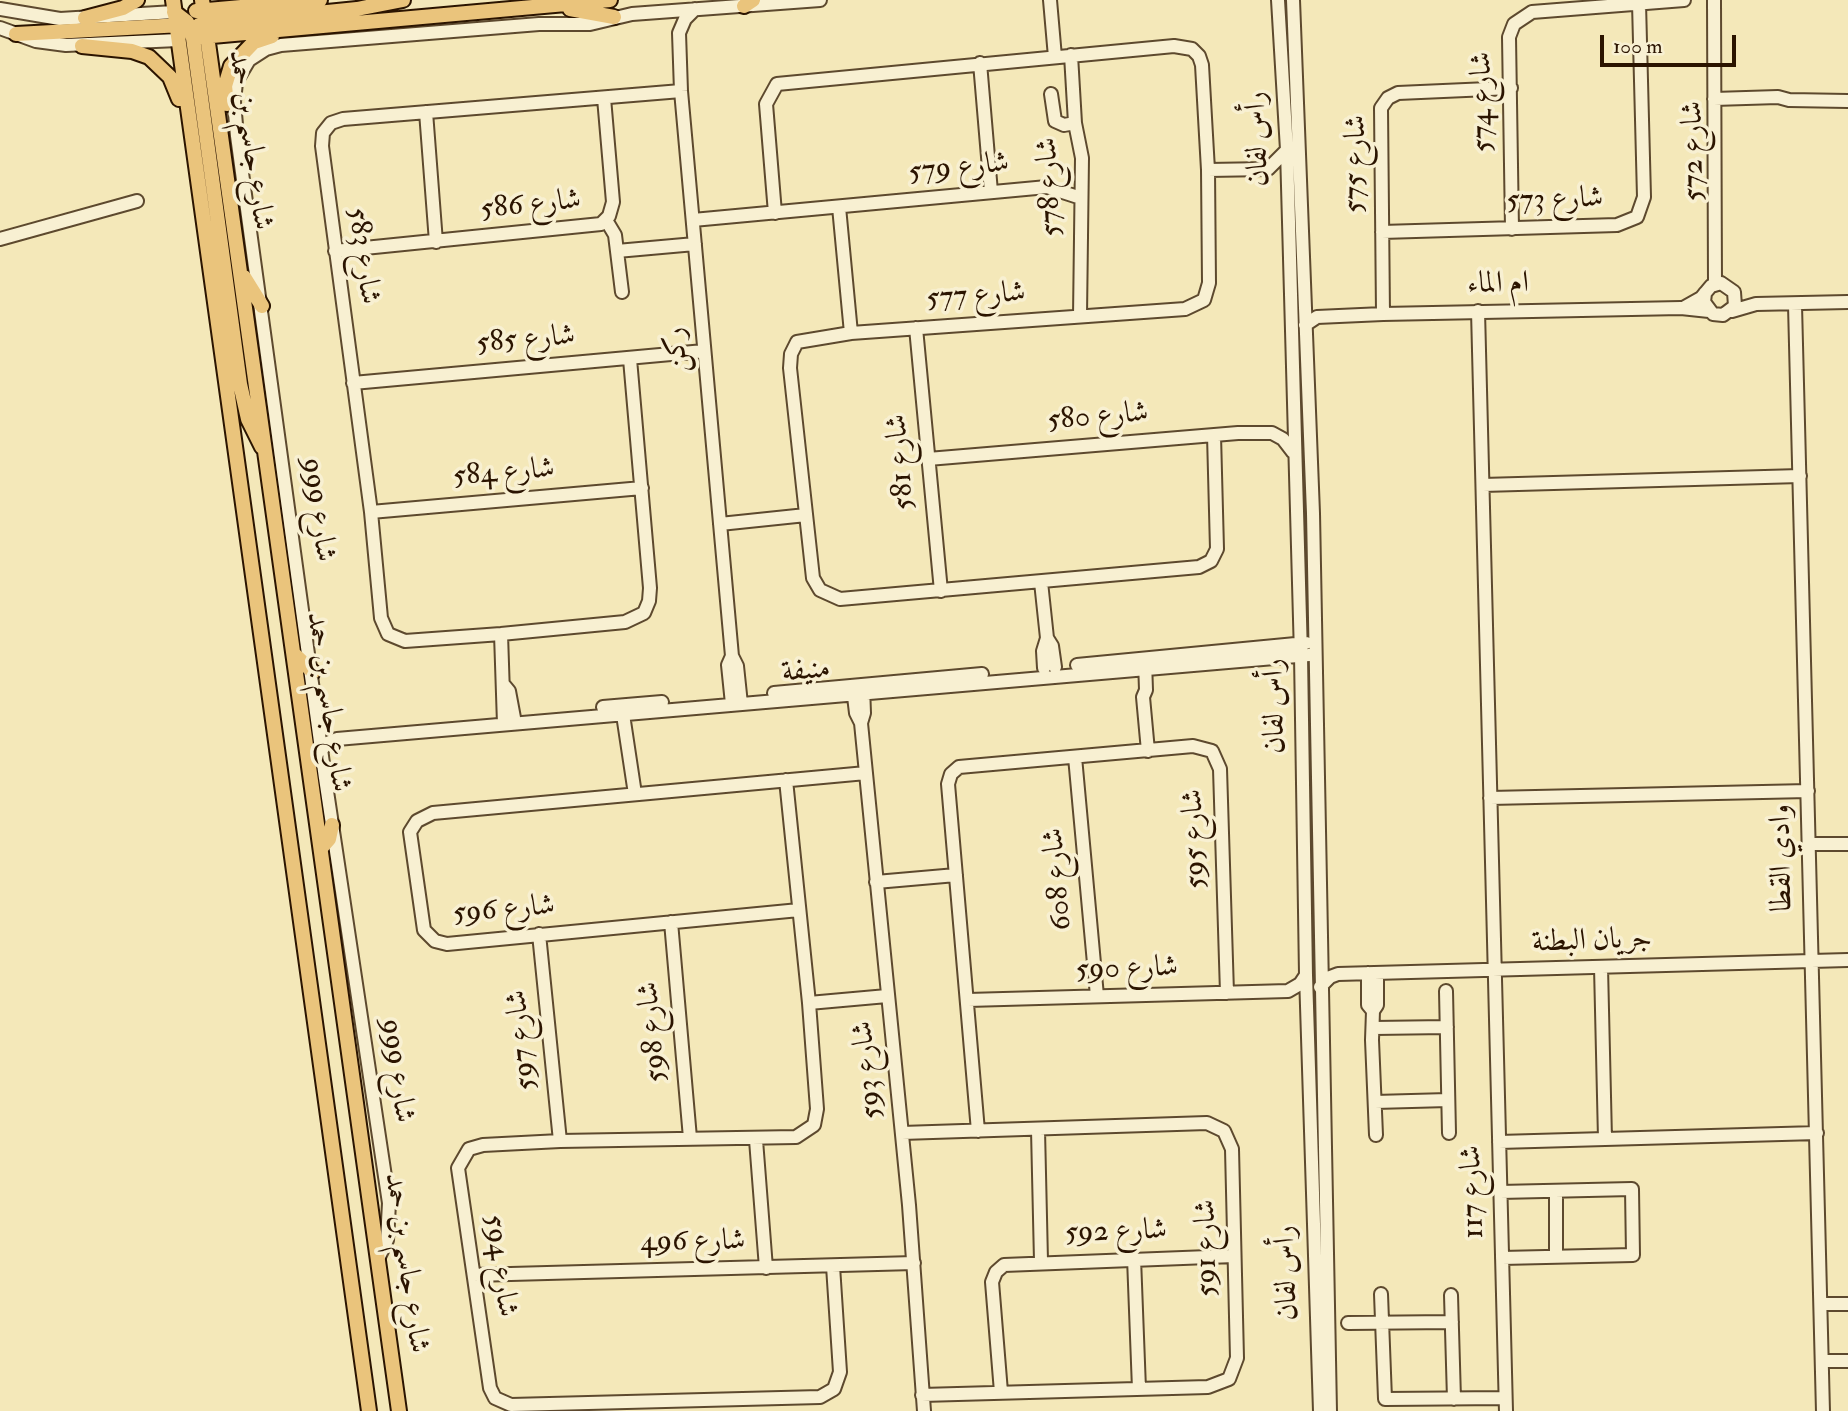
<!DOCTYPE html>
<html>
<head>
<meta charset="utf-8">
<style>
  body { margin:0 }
  #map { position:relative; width:1848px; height:1411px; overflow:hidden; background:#f4e8b9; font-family:"IM FELL Double Pica",serif }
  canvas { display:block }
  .scale { position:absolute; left:1600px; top:35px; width:136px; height:32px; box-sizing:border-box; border:4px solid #2b1400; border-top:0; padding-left:9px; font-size:21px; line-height:24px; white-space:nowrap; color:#2b1400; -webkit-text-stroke:5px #f8f0d2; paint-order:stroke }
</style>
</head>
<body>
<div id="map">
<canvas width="1848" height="1411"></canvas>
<div class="scale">100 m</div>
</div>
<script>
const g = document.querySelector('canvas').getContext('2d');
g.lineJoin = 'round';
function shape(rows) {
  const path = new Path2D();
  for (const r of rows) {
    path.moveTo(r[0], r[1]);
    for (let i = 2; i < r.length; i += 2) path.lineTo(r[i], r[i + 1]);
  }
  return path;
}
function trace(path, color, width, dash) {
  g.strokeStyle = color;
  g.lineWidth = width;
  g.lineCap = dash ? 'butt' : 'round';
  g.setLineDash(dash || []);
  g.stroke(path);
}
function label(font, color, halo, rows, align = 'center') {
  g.font = font + ' "IM FELL Double Pica",Amiri,serif';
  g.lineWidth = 7;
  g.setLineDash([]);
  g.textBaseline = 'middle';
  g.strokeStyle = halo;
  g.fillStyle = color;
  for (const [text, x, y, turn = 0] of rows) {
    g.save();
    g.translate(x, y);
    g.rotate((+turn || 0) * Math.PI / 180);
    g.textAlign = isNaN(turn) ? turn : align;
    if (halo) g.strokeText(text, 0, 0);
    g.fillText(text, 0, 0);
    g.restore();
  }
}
const minor = shape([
  [1050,0,1055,57],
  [1278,0,1287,150,1301,655,1306,975,1320,1411],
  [1293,0,1313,513,1330,1411],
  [1714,0,1715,284],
  [0,9,60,19,174,12],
  [695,9,685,19,679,33,681,91,732,656,737,666,741,704],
  [0,28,36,41,66,45,178,40],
  [1071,55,1075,123,1082,158,1080,316],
  [980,63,991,192],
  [1051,94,1055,121,1064,125,1075,123],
  [1714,99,1778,97,1789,100,1848,101],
  [426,112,436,242],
  [1208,170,1268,169,1287,150],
  [839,207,851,333],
  [775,213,766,104,777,84,1174,46,1192,49,1199,56,1202,65,1208,170,1209,283,1204,300,1185,309,851,333,797,342,791,354,790,368,813,578,820,590,840,599,1199,567,1211,561,1217,549,1214,435],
  [606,220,615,235,622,292],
  [693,220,1047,187,1081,198],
  [1512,229,1509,37,1514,24,1532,12,1684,0],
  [1382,232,1617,225,1637,217,1644,197,1639,3],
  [0,239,137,201],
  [335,251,601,224,609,216,613,202,604,98],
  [617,251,695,244],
  [1795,305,1823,1411],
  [1685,307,1701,298,1711,286,1721,283,1734,292,1735,306,1723,315,1713,314,1704,302,1705,293],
  [1478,311,1506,1411],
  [1732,311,1756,304,1848,302],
  [1383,314,1381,108,1388,98,1398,93,1511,88],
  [1305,325,1317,317,1383,314,1681,308,1709,311],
  [916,328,941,591],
  [630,359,650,588,649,601,644,613,625,622,501,634,405,641,388,634,381,618,371,512,322,146,323,133,331,123,343,119,681,91],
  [353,383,704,351],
  [928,459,1238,433,1272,433,1283,439,1293,452],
  [1483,485,1800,476],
  [371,512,642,488],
  [720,524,806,515],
  [1041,582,1047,638,1052,646,1055,667],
  [501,634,504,724],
  [732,656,728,665,732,704],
  [1145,661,1146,690,1143,697,1148,751],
  [1077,665,1306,643],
  [1044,668,1043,651,1047,638],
  [504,685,509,691,515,723],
  [853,688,856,713,861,723,909,1205,924,1411],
  [774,693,982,674],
  [603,707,662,702],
  [622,708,635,794],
  [861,723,864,713,863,686],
  [321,751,327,743,337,739,1309,655],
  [1075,757,1097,996],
  [786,780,809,1003,817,1109,814,1125,796,1137,560,1141,483,1145,469,1149,458,1168,490,1388,495,1398,511,1405,820,1397,834,1389,840,1372,833,1266],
  [1490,798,1808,791],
  [1809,844,1848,844],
  [876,882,956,875],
  [799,910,447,944,435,941,424,930,410,832,417,821,433,813,866,773],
  [671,922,690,1138],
  [539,934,560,1141],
  [1601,967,1605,1139],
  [1368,973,1368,1005,1373,1011],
  [1320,987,1330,977,1338,974,1848,960],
  [1446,991,1449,1133],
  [968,1000,1288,991,1300,984,1306,975],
  [809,1003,887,996],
  [1374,1028,1447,1027],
  [1375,1102,1448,1100],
  [1038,1130,1041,1261],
  [978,1131,948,784,951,774,959,767,1193,746,1212,751,1220,769,1227,993],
  [902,1133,1207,1123,1224,1131,1232,1149,1237,1358,1229,1379,1208,1387,922,1395],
  [1376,1135,1372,1040,1373,1011,1377,1005,1377,973],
  [756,1140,766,1268],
  [1499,1142,1817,1133],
  [1500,1192,1632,1189,1633,1255,1502,1258],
  [1556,1256,1556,1191],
  [1134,1258,1139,1389],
  [378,1259,387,1240,389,1203,325,778,237,136,234,102,236,82,249,60,266,49,281,45,539,24,590,24,632,14,820,0],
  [474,1275,914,1263],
  [1381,1294,1385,1399,1505,1398],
  [1451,1295,1454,1399],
  [1821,1304,1848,1304],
  [1348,1323,1452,1322],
  [1823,1361,1848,1361],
  [1001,1392,992,1282,996,1272,1004,1265,1234,1256]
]);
const major = shape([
  [173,0,369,1411],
  [202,0,399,1411],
  [744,6,753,0],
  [570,9,614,17],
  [196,11,320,0],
  [174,12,187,22,193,38,240,384,248,419,262,447],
  [85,18,123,8,137,0],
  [199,25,357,9,403,0],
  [16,34,182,25],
  [201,37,610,0],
  [82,46,132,51,149,57,170,77,179,99],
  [227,104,225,86,231,66,254,42,272,36],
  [244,277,262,306],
  [294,654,313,672],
  [321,848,329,839,332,825]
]);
trace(minor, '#5d492e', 16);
trace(major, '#2b1400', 18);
trace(minor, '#f8f0d2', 12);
trace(major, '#eac47c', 14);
label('30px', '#2b1400', '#f8f0d2', [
  ["شارع 574",1484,102,-91],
  ["رأس لفان",1259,139,-92],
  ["شارع جاسم بن حمد",249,140,82],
  ["شارع 572",1695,151,-91],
  ["شارع 575",1357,164,-89],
  ["شارع 579",959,169,-6],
  ["شارع 578",1051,187,-93],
  ["شارع 573",1555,201,-2],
  ["شارع 586",531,206,-6],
  ["شارع 583",362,256,82],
  ["ام الماء",1498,285,-1],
  ["شارع 577",976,297,-4],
  ["شارع 585",526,341,-5],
  ["ركن",678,350,-95],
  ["شارع 580",1098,418,-5],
  ["شارع 581",902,462,-95],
  ["شارع 584",504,474,-5],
  ["شارع 999",317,510,82],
  ["منيفة",806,672,-5],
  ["شارع جاسم بن حمد",327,702,82],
  ["رأس لفان",1276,706,-91],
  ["شارع 595",1196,839,-92],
  ["وادي القطا",1783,858,-91],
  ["شارع 608",1059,879,-95],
  ["شارع 596",504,911,-5],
  ["جريان البطنة",1592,942,-2],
  ["شارع 590",1127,970,-2],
  ["شارع 598",654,1032,-95],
  ["شارع 597",523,1040,-96],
  ["شارع 593",869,1070,-96],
  ["شارع 999",396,1071,82],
  ["شارع 117",1474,1192,-92],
  ["شارع 592",1116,1233,-2],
  ["شارع 496",693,1243,-1],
  ["شارع 591",1208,1248,-91],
  ["شارع جاسم بن حمد",405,1263,82],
  ["شارع 594",499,1266,82],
  ["رأس لفان",1288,1273,-92]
]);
</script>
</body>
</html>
